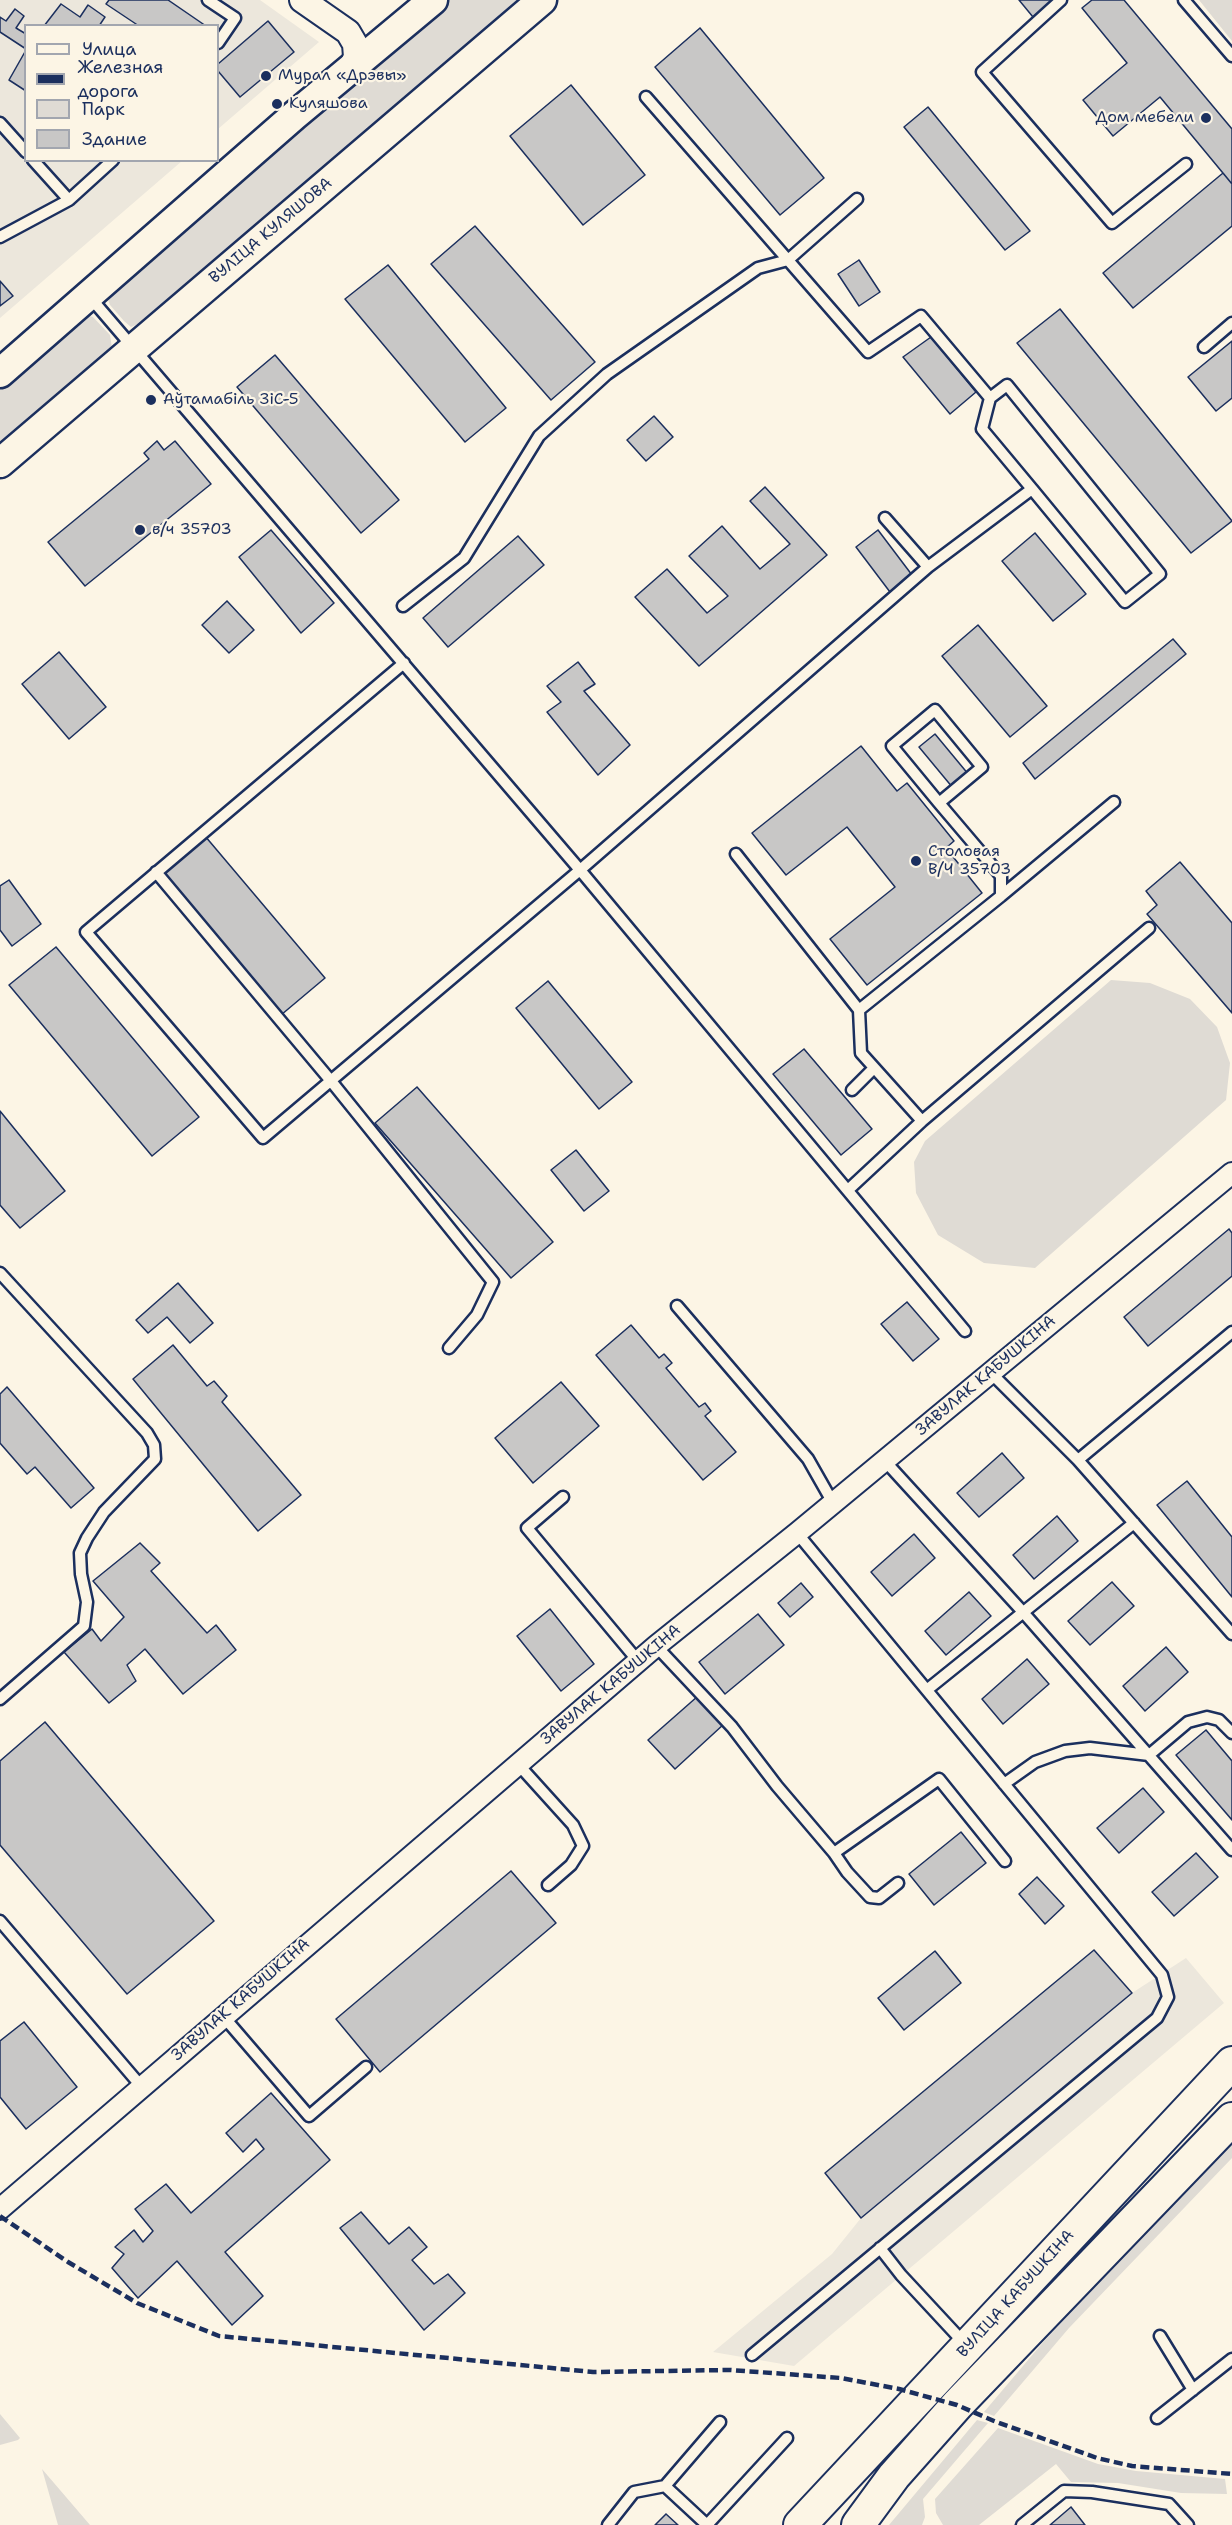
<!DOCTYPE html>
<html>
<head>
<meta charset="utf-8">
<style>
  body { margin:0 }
  #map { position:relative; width:1232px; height:2525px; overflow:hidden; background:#fcf5e5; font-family:"Shantell Sans",sans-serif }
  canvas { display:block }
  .legend { position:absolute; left:24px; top:24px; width:195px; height:138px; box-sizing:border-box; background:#fcf5e5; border:2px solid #a2a6af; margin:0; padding:8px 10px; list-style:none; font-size:18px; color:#1b2f5e }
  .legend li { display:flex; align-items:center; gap:12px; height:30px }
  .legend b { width:30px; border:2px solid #a2a6af }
</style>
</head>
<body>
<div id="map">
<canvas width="1232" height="2525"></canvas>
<ul class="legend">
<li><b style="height:8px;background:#fcf5e5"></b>Улица</li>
<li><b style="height:8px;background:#1b2f5e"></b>Железная дорога</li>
<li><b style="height:16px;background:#dfdbd4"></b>Парк</li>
<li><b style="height:16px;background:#c8c7c6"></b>Здание</li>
</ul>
</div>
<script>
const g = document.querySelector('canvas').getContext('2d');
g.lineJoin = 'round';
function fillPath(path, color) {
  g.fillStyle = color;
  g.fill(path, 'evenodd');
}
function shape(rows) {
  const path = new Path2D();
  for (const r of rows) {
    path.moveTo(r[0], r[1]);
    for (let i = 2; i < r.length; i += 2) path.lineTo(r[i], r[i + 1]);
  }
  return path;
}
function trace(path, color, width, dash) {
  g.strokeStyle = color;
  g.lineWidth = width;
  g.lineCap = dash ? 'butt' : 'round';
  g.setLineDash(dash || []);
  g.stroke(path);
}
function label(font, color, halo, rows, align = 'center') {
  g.font = font + ' "Shantell Sans",sans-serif';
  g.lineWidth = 4.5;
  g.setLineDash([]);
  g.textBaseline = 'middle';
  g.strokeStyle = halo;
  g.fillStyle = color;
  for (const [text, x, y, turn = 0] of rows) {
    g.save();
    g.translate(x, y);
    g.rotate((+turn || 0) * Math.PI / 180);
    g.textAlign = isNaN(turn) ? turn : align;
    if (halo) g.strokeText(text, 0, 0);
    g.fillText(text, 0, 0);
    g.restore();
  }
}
fillPath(shape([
  [0,0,260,0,319,42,218,129,218,26,26,26,26,160,182,161,0,318],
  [1186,1958,1224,2003,794,2366,713,2352,832,2254,861,2218,1132,1993]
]), '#ece7dc');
fillPath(shape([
  [448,0,519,0,138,324,131,327,124,321,110,305,107,297,110,288],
  [1199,0,1232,0,1232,41],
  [85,314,93,317,110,335,112,348,0,443,0,383],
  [1111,980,1150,983,1190,999,1217,1027,1230,1063,1226,1100,1035,1268,984,1263,938,1235,916,1193,914,1162,925,1141],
  [1232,2141,1232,2158,1069,2328,994,2416,984,2412,1045,2340],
  [0,2414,20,2438,18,2440,0,2445],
  [977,2420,988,2423,923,2499,925,2517,922,2525,889,2525],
  [998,2428,1098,2464,1136,2471,1225,2479,1227,2494,1181,2493,1118,2483,1071,2482,1056,2464,979,2525,943,2525,936,2513,935,2499],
  [42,2469,90,2525,58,2525]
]), '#dfdbd4');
const building = shape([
  [109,0,168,0,206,26,139,26,106,4,109,0],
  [1019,0,1053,0,1033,17,1019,0],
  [1092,0,1124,0,1232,129,1232,184,1160,97,1113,136,1083,100,1127,63,1082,8,1092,0],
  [61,4,80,17,88,5,105,17,99,26,44,26,61,4],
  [15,9,24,16,16,28,26,34,26,49,0,32,0,17,6,21,15,9],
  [268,21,294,52,240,97,218,71,218,64,268,21],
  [700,28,824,178,780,215,655,67,700,28],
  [26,50,26,91,9,80,26,50],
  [571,85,645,175,583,225,510,136,571,85],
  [928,107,1030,231,1005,250,904,127,928,107],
  [1223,173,1232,184,1232,226,1133,308,1103,273,1223,173],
  [475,226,595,362,551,400,431,264,475,226],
  [859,260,880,292,859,306,838,274,859,260],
  [388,265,506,408,465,442,345,299,388,265],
  [0,281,13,296,0,306,0,281],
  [1060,309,1232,521,1191,553,1017,343,1060,309],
  [931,337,976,392,950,414,903,357,931,337],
  [1232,341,1232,398,1216,411,1188,377,1232,341],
  [275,355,399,500,361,533,237,387,275,355],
  [654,416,673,437,646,461,627,440,654,416],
  [157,441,164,450,175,441,211,484,85,586,48,542,149,459,144,453,157,441],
  [765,487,827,555,699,666,635,597,667,569,707,613,728,596,689,556,722,526,760,569,790,544,750,501,765,487],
  [271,530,334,603,301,633,239,557,271,530],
  [878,530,912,575,890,592,856,547,878,530],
  [1035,533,1086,594,1053,621,1002,561,1035,533],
  [518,536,544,565,448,647,423,618,518,536],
  [227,601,254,630,229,653,202,625,227,601],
  [978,625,1047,706,1010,737,942,656,978,625],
  [1173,639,1186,654,1035,779,1023,763,1173,639],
  [59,652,106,707,69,739,22,684,59,652],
  [578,662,595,684,584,691,630,745,598,775,547,712,561,702,547,686,578,662],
  [935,734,969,775,953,788,919,747,935,734],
  [861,746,897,791,907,783,954,841,946,848,982,893,867,985,830,939,895,887,847,827,786,875,752,833,861,746],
  [205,836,325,978,281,1015,160,873,205,836],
  [1180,862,1232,923,1232,1013,1147,914,1157,905,1146,891,1180,862],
  [9,880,41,924,12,946,0,930,0,886,9,880],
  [56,947,199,1117,152,1156,9,985,56,947],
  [548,981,632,1082,599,1109,516,1008,548,981],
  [804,1049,872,1129,841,1155,773,1074,804,1049],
  [417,1087,553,1242,511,1278,375,1123,417,1087],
  [0,1111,65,1191,20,1228,0,1205,0,1111],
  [576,1150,609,1191,584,1211,551,1170,576,1150],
  [1229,1229,1232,1233,1232,1276,1148,1346,1124,1317,1229,1229],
  [178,1283,213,1323,190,1343,167,1317,148,1333,136,1320,178,1283],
  [907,1302,939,1339,913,1361,881,1324,907,1302],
  [631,1325,659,1358,664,1354,672,1363,666,1368,699,1407,705,1403,711,1411,705,1416,736,1452,703,1480,596,1355,631,1325],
  [173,1345,207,1386,214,1381,227,1396,222,1402,301,1495,258,1531,133,1379,173,1345],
  [561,1382,599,1426,533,1483,495,1438,561,1382],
  [7,1387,94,1488,71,1508,35,1467,27,1474,0,1443,0,1394,7,1387],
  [1002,1453,1024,1478,979,1517,957,1493,1002,1453],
  [1187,1481,1232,1537,1232,1597,1157,1505,1187,1481],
  [1057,1516,1078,1541,1034,1579,1013,1555,1057,1516],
  [914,1534,935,1558,892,1596,871,1572,914,1534],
  [140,1543,160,1563,151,1571,207,1633,216,1625,236,1650,183,1694,145,1649,127,1665,136,1681,109,1703,64,1652,92,1629,101,1641,124,1617,93,1581,140,1543],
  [1112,1582,1134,1606,1090,1645,1068,1621,1112,1582],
  [801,1583,813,1597,790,1617,778,1603,801,1583],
  [969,1592,991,1616,946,1655,925,1631,969,1592],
  [550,1609,594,1664,561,1691,517,1636,550,1609],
  [758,1614,784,1645,725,1694,699,1662,758,1614],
  [1166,1647,1188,1672,1145,1711,1123,1686,1166,1647],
  [1027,1659,1049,1684,1003,1724,982,1699,1027,1659],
  [698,1696,724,1724,675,1769,648,1740,698,1696],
  [45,1722,214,1921,127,1994,0,1845,0,1761,45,1722],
  [1206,1730,1232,1761,1232,1820,1176,1755,1206,1730],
  [1143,1788,1164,1812,1119,1853,1097,1828,1143,1788],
  [961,1832,986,1863,934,1905,909,1874,961,1832],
  [1196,1853,1218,1877,1174,1916,1152,1892,1196,1853],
  [511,1871,556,1923,380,2072,336,2019,511,1871],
  [1037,1877,1064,1906,1045,1924,1019,1894,1037,1877],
  [1094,1950,1132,1993,861,2218,825,2173,1094,1950],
  [935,1951,961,1983,904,2030,878,1998,935,1951],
  [24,2022,77,2087,26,2129,0,2097,0,2041,24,2022],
  [271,2093,330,2160,225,2252,263,2296,232,2325,177,2261,138,2298,112,2268,124,2254,115,2247,134,2230,143,2242,153,2231,135,2209,166,2184,191,2213,264,2149,256,2139,243,2152,226,2133,271,2093],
  [361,2212,389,2244,409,2227,427,2247,412,2260,434,2284,448,2274,465,2293,424,2330,340,2228,361,2212],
  [1071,2507,1085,2525,1050,2525,1071,2507],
  [666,2514,678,2525,655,2525,666,2514]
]);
fillPath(building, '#c8c7c6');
trace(building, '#1b2f5e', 1.5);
const service = shape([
  [208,0,235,18,218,43],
  [1061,0,982,72,1112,223,1186,164],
  [1184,0,1232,56],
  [646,97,868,352,921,316,990,398,1007,385,1160,574,1125,602,1032,489,928,567,885,518],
  [0,123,26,152],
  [33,160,69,200,113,160],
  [0,237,69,200],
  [89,296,580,870,965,1331],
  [1204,347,1232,323],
  [990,398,982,429,1032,489],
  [403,606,464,558,539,436,607,374,758,268,788,260,857,199],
  [404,663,86,932,263,1138,580,870,928,567],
  [736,854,859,1010,861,1053,922,1121],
  [156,872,331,1081,493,1282,477,1315,449,1348],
  [1001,896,1114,802],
  [859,1010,1001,896,1001,876,939,803,892,746,935,710,982,767,939,803],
  [852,1090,874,1068],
  [848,1190,922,1121,1149,928],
  [0,1273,147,1433,154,1445,155,1459,104,1512,87,1538,80,1553,81,1574,87,1602,84,1626,0,1699],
  [677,1306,808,1459,833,1503],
  [990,1372,1078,1460,1232,1634],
  [884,1460,1022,1611,1232,1850],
  [1078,1460,1232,1332],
  [563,1497,527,1528,638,1661],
  [656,1646,732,1727,777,1786,834,1853,847,1872,870,1897,879,1898,898,1883],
  [928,1689,1134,1523],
  [517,1763,573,1825,583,1846,571,1865,548,1885],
  [1004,1784,1035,1762,1065,1751,1090,1748,1149,1755,1188,1722,1207,1717,1219,1720,1232,1733],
  [834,1853,939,1779,1005,1861],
  [0,1921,141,2086],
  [223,2016,309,2116,366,2067],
  [880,2248,901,2275,966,2345],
  [1160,2336,1193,2390],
  [752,2355,1157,2018,1168,1997,1162,1975,797,1533],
  [1157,2418,1232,2359],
  [608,2525,634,2492,665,2486],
  [707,2525,665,2486,720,2422],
  [707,2525,787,2438],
  [1022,2525,1064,2491,1092,2492,1169,2504,1188,2525]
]);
const minor = shape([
  [0,2209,656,1646,797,1533,1232,1173]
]);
const tertiary = shape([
  [302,0,348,32,355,44,356,57,350,70]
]);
const secondary = shape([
  [0,373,295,115,433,0],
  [0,463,542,0]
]);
const primary = shape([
  [800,2525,1232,2063],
  [858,2525,894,2476,957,2405,1232,2119]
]);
trace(service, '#1b2f5e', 15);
trace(minor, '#1b2f5e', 24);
trace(tertiary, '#1b2f5e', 28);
trace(secondary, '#1b2f5e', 33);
trace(primary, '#1b2f5e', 36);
trace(service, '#fcf5e5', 10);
trace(minor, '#fcf5e5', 20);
trace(tertiary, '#fcf5e5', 24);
trace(secondary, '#fcf5e5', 28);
trace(primary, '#fcf5e5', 32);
trace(shape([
  [0,2216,68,2262,137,2303,219,2336,593,2372,730,2370,841,2378,899,2389,957,2405,994,2421,1097,2458,1132,2466,1232,2474]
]), '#1b2f5e', 4.5, [9, 4.5]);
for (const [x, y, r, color] of [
  [266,76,6,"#1b2f5e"],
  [277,104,6,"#1b2f5e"],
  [1206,118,6,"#1b2f5e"],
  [151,400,6,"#1b2f5e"],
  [140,530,6,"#1b2f5e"],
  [916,861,6,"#1b2f5e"]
]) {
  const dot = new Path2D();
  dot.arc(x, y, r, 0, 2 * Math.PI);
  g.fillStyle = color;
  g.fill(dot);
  trace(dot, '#fcf5e5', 2);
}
label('16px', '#1b2f5e', '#fcf5e5', [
  ["Мурал «Дрэвы»",278,76],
  ["Куляшова",289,104],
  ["Дом мебели",1194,118,"right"],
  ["Аўтамабіль ЗіС-5",163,400],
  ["в/ч 35703",152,530],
  ["Столовая",928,852],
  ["В/Ч 35703",928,870]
], 'left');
label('16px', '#1b2f5e', '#fcf5e5', [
  ["ВУЛІЦА КУЛЯШОВА",271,231,-40],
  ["ЗАВУЛАК КАБУШКІНА",986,1376,-40],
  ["ЗАВУЛАК КАБУШКІНА",611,1685,-40],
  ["ЗАВУЛАК КАБУШКІНА",241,2000,-41],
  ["ВУЛІЦА КАБУШКІНА",1016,2294,-48]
]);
</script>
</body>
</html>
